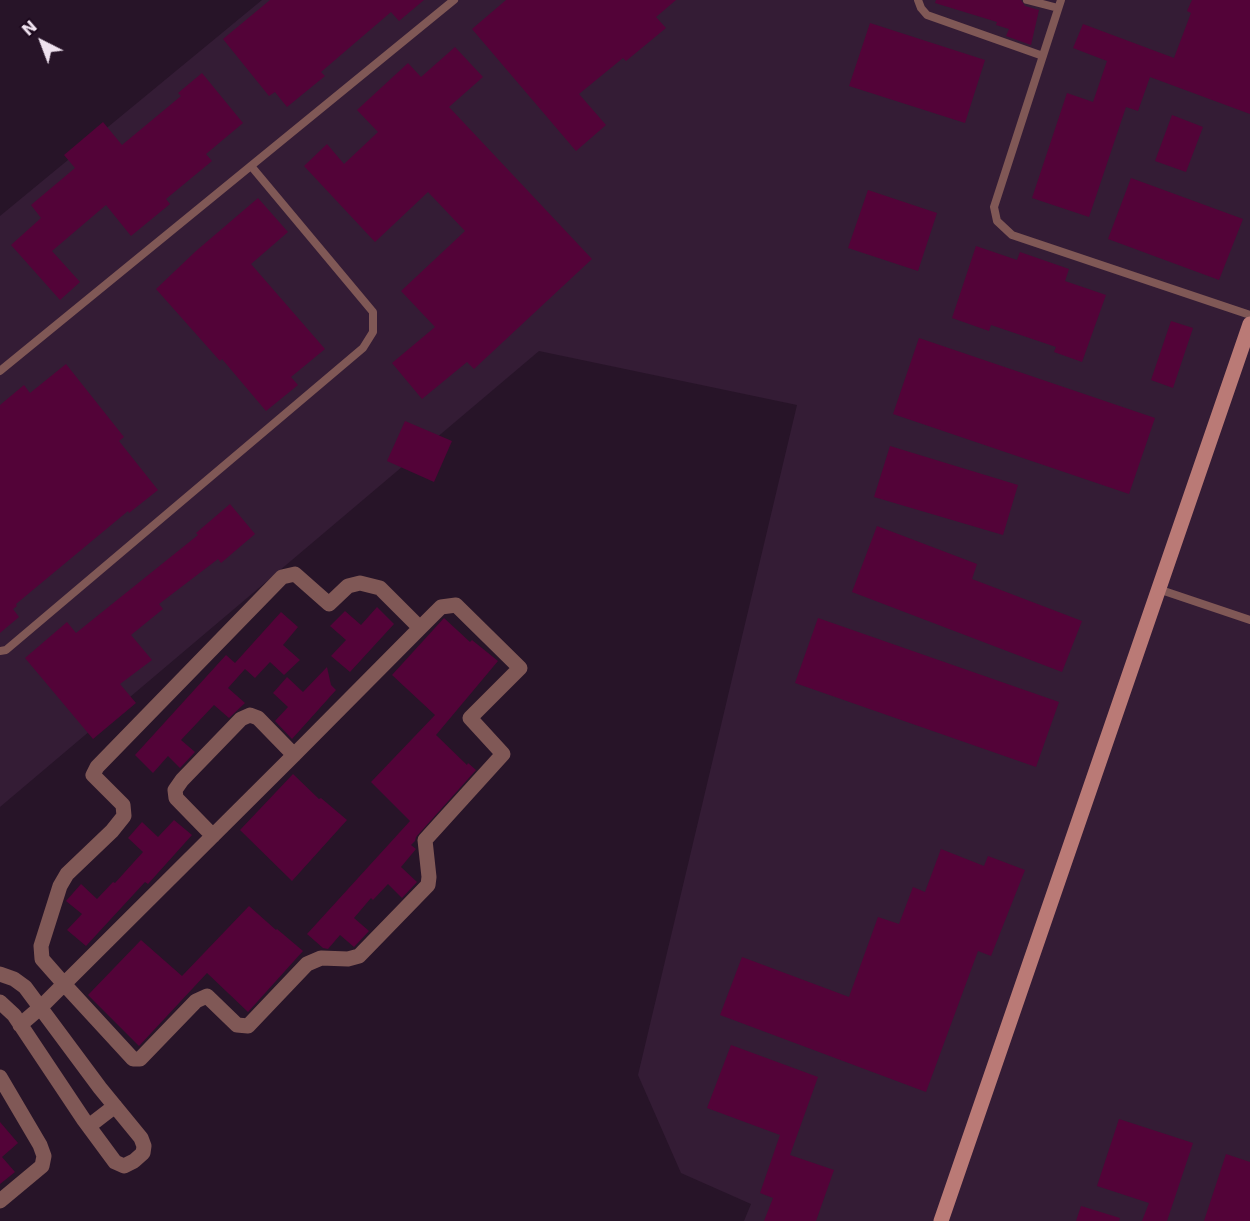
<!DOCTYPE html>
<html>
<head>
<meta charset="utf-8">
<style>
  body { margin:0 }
  #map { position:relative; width:1250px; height:1221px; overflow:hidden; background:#271428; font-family:"DejaVu Sans",sans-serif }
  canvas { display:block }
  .north { position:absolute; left:12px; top:12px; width:60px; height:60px; -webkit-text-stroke:4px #1d0a1e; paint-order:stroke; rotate:318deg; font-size:16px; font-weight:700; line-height:24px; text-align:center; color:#efe2ef }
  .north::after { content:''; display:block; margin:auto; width:21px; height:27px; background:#efe2ef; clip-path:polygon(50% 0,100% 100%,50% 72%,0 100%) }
</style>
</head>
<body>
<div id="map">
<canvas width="1250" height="1221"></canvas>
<div class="north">N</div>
</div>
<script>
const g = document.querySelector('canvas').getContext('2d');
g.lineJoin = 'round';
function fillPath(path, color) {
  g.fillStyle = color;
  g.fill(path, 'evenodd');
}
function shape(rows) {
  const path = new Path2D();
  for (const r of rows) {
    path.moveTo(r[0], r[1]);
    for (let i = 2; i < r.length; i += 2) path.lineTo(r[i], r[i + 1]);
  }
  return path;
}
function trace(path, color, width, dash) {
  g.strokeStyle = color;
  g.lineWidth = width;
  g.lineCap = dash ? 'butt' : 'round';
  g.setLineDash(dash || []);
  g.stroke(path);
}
fillPath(shape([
  [262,0,1250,0,1250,1221,744,1221,751,1204,681,1173,638,1075,797,405,539,351,0,807,0,216]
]), '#341c35');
fillPath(shape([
  [270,0,424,0,399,21,391,12,321,72,325,76,287,107,275,92,269,96,223,39],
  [506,0,676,0,656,17,666,28,626,61,623,58,579,94,606,125,576,151,472,29],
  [936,0,1021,0,1025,6,1039,10,1031,45,1006,36,1009,29,996,25,997,22,935,3],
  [1192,0,1250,0,1250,114,1150,77,1138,111,1126,107,1089,217,1032,198,1067,93,1093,102,1107,61,1073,48,1083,24,1174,58,1191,13,1187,11],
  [870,23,985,60,965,123,849,86],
  [455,47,483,77,449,107,592,259,474,369,467,362,422,399,392,363,435,327,401,291,465,231,428,192,375,242,304,166,327,144,344,164,378,132,357,110,408,63,421,77],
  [202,73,243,123,206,154,212,161,166,199,170,204,131,236,106,205,52,251,80,282,60,300,11,245,41,218,31,205,75,168,64,155,103,122,122,145,181,96,178,93],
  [1172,115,1203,127,1186,172,1155,161],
  [1131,178,1243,219,1219,280,1108,239],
  [868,190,937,213,918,271,848,248],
  [258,198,288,232,251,264,325,349,291,377,298,385,266,411,222,359,220,361,156,289,196,251],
  [976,246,1017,260,1020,252,1069,269,1065,281,1106,295,1082,362,1054,352,1056,347,991,325,989,331,952,318],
  [1171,321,1193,328,1173,388,1151,380],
  [919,338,1155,418,1129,494,893,414],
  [66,364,124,437,119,441,158,490,129,513,128,511,16,604,17,606,13,609,19,617,0,633,0,405,24,385,30,393],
  [405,421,452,441,434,482,387,461],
  [890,446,1018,485,1003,535,874,497],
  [230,504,255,534,221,563,218,559,159,604,163,609,131,635,152,660,120,684,136,703,93,739,25,658,67,622,76,633,198,535,196,533],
  [877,526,977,564,972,579,1082,621,1062,672,852,592],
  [377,607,394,624,350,672,331,656,346,640,330,626,345,611,361,625],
  [281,612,298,627,283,645,300,660,284,675,270,662,255,678,245,669,228,688,245,703,229,718,214,705,181,740,195,752,180,768,168,756,153,773,135,755,226,655,235,663],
  [444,618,470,642,472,640,498,661,436,735,467,765,468,763,476,770,416,837,415,841,411,845,416,849,401,867,417,882,402,898,388,884,373,900,371,898,354,918,369,931,354,947,340,935,328,949,323,948,307,934,410,821,371,782,435,715,392,675],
  [818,618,1059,702,1036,767,795,683],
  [327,667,331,685,336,690,292,739,275,721,288,707,273,693,287,677,303,692],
  [293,774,319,799,321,798,347,820,292,881,240,830],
  [174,820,192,835,148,884,145,882,86,946,67,930,82,914,66,901,81,884,97,899,113,882,115,883,143,852,128,838,142,822,158,837],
  [941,849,984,866,988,856,1025,870,991,956,978,951,926,1092,720,1015,742,957,849,997,878,917,899,924,913,887,925,892],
  [249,906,276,930,277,929,303,951,248,1012,207,973,139,1046,88,995,141,940,182,976],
  [731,1045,818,1077,790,1155,834,1170,816,1221,764,1221,773,1198,760,1193,780,1135,707,1108],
  [1119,1119,1193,1143,1167,1221,1142,1221,1149,1203,1097,1186],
  [0,1122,18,1143,2,1157,15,1172,0,1184],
  [1226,1154,1250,1162,1250,1221,1204,1221],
  [1081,1206,1120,1218,1119,1221,1076,1221]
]), '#530338');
trace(shape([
  [918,0,921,8,927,15,1043,56],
  [1027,0,1058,8],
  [1061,0,994,207,997,221,1012,235,1250,315],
  [0,371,454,0],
  [1158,589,1250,620],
  [0,651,6,650,363,348,373,332,373,312,251,166]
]), '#805856', 8);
trace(shape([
  [213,836,176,798,175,790,182,780,241,719,250,715,258,718,294,755],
  [0,974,14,979,25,987,100,1088,141,1138,144,1146,143,1153,134,1161,124,1166,115,1162,84,1120,14,1015,0,1002],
  [20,1025,41,1007,64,984,294,755,420,628,441,607,456,605,520,668,470,718,503,754,425,840,429,877,428,885,359,956,348,959,321,958,307,964,248,1026,237,1025,207,996,196,1001,140,1059,133,1059,64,984,42,959,41,946,60,886,67,874,112,831,124,816,123,805,93,775,97,767,282,577,295,574,329,604,348,586,360,583,380,588,420,628],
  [0,1077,40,1145,44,1156,42,1166,0,1201],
  [89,1126,115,1106]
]), '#805856', 15);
trace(shape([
  [941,1221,1250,324]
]), '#ba7a76', 15);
</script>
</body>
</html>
